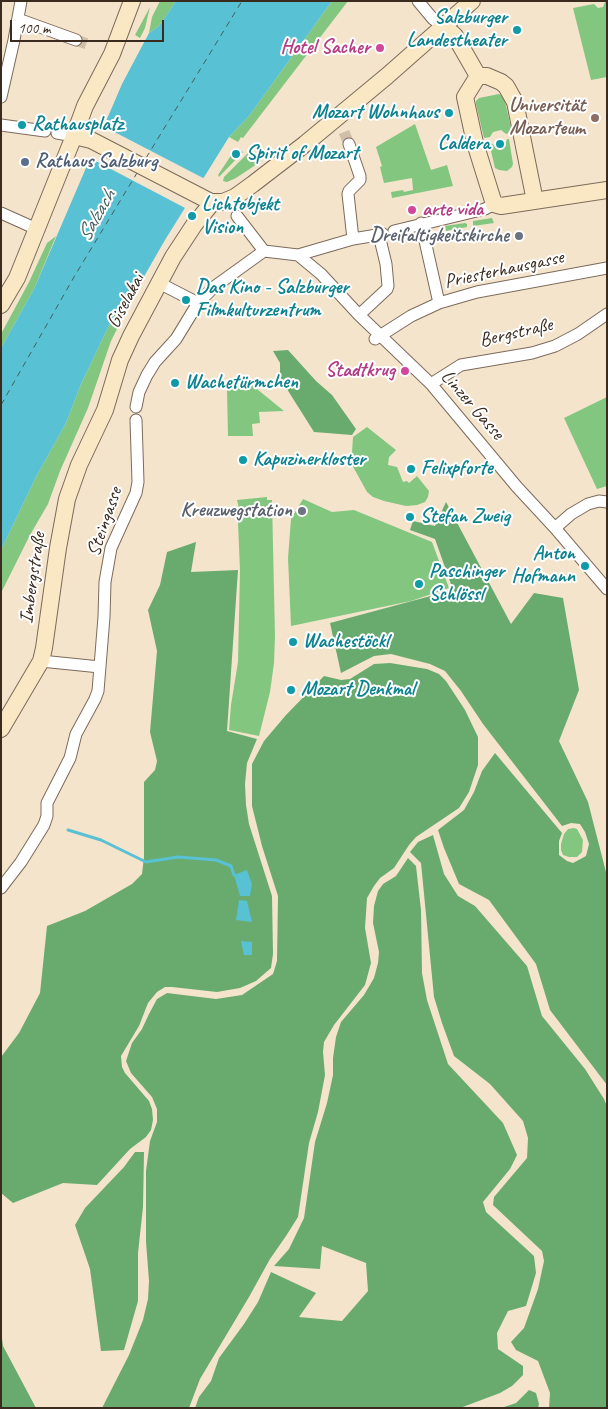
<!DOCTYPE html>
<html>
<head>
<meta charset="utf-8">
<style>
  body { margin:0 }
  #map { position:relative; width:608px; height:1409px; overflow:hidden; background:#f5e4cc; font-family:Caveat,sans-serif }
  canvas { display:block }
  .frame { position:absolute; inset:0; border:2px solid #3b2a1e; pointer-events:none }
  .scale { position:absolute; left:10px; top:20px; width:154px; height:22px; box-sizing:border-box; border:2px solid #3b2a1e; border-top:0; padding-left:6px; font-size:15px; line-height:18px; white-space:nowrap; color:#3b2a1e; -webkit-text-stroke:4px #fff; paint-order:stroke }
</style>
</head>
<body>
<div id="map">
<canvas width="608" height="1409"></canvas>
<div class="frame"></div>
<div class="scale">100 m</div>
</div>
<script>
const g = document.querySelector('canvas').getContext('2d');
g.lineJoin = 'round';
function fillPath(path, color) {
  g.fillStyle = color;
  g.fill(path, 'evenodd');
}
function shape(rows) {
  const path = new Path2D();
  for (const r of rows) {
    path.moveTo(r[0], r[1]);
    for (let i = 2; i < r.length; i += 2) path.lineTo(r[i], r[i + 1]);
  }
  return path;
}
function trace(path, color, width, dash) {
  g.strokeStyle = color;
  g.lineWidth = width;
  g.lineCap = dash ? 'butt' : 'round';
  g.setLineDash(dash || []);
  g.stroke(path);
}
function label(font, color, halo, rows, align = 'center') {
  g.font = font + ' Caveat,sans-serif';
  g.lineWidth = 4;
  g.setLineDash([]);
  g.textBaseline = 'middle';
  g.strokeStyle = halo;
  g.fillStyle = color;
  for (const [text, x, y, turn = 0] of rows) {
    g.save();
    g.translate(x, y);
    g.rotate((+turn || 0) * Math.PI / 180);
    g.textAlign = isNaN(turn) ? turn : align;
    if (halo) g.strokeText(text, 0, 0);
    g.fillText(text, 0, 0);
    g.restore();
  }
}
fillPath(shape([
  [160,1,176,1,159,26,149,33,152,17],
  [332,1,348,1,243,138,241,137,238,142,229,137,249,116],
  [605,2,607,2,607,77,591,80,573,8,594,4,598,8,603,7],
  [150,7,145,28,140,38,135,35],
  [499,94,504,97,512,132,506,134,501,130,493,132,490,137,484,138,476,104,476,101,479,98],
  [415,124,431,170,447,165,453,186,392,198,391,192,403,190,404,192,413,190,412,178,384,183,380,167,382,166,376,147],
  [507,139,509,139,513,164,512,167,507,171,499,170,495,168,489,143,491,143,496,147,501,147,505,145],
  [236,148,243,152,219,177,218,175],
  [250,151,260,157,261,159,260,162,236,178,227,182,223,181,224,177],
  [492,218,494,223,473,226,473,221],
  [465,223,467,224,467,227,446,231,445,226],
  [56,236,34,289,1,348,1,334,29,282,47,243],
  [135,290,129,305,111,341,88,408,60,471,48,504,30,535,1,593,1,550,36,477,66,423,81,384,115,313],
  [247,381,284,411,259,412,260,423,252,424,253,436,228,436,227,389],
  [607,397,607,486,597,489,564,418],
  [367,427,396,450,389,457,388,465,397,467,403,482,407,481,409,483,417,476,429,491,428,497,425,502,417,505,406,506,384,501,373,497,367,492,351,463,347,459,352,452,353,437],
  [267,497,267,500,272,500,275,636,274,663,270,692,259,736,229,730,231,705,238,662,240,571,238,522,242,521,237,500],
  [303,499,332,512,354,510,432,542,449,588,411,601,291,626,288,558,291,519],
  [574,828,577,829,583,840,582,852,577,857,569,857,563,855,561,850,561,844,564,834,568,829]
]), '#82c680');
fillPath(shape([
  [288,350,316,381,332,395,356,429,352,435,314,432,280,378,280,363,273,351],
  [446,502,511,624,534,593,563,598,579,690,559,741,588,802,607,876,607,1085,550,1010,536,964,489,900,459,884,444,848,438,830,464,810,474,792,482,771,495,753,562,833,559,841,559,855,567,861,573,863,586,856,589,844,585,832,580,824,571,823,562,826,483,724,461,691,445,671,430,664,391,654,374,656,341,673,330,623,453,590,435,539,410,530,413,521,435,526],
  [196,542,191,572,238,570,227,731,257,739,247,763,245,784,246,805,249,824,272,896,273,954,271,968,256,981,240,988,217,992,172,987,165,987,157,992,148,1003,139,1026,121,1056,122,1067,125,1073,149,1101,152,1109,153,1120,151,1130,146,1137,130,1149,97,1185,63,1183,13,1203,1,1193,1,1057,19,1033,40,993,47,926,85,911,132,884,142,874,144,857,144,782,155,770,157,761,150,732,157,651,148,610,160,585,167,552],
  [390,663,427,669,439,674,446,681,465,710,478,737,478,765,469,792,459,808,416,837,409,845,394,868,380,878,374,886,367,898,365,928,371,963,365,985,334,1025,324,1042,323,1052,325,1075,318,1112,309,1143,298,1217,286,1236,270,1259,249,1297,200,1379,189,1408,102,1408,129,1355,143,1320,148,1299,149,1281,146,1242,146,1171,150,1141,157,1122,157,1109,152,1097,131,1073,126,1061,132,1043,142,1029,149,1014,157,999,167,993,216,999,242,995,273,974,277,961,278,896,262,846,252,806,252,764,264,741,286,715,324,676,341,680,350,679,374,664],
  [433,835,444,874,458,896,475,906,527,966,542,1016,585,1069,604,1099,607,1106,607,1408,549,1408,550,1393,538,1361,516,1350,511,1342,524,1328,538,1289,544,1261,542,1251,493,1205,494,1197,527,1158,528,1138,523,1121,490,1084,454,1056,442,1023,434,997,421,863,410,852,418,842],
  [408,858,416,866,421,910,422,973,427,1000,448,1064,503,1123,517,1155,510,1169,483,1202,486,1212,534,1256,536,1273,526,1306,508,1311,497,1333,498,1349,523,1366,523,1375,512,1386,500,1393,460,1408,195,1408,199,1397,211,1381,219,1358,244,1324,258,1302,271,1272,316,1293,299,1317,342,1321,368,1291,366,1263,322,1246,320,1269,274,1266,289,1249,304,1218,315,1142,327,1103,333,1075,333,1058,336,1037,341,1022,364,995,374,978,378,963,379,952,373,923,374,906,378,891,383,884,396,876],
  [135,1152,144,1152,143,1207,138,1253,138,1301,124,1350,101,1351,90,1269,75,1225,85,1208,124,1167],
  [1,1330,3,1346,36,1408,1,1408],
  [529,1390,536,1393,539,1404,538,1408,501,1408,516,1403]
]), '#69ab6e');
fillPath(shape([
  [176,1,332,1,249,116,229,137,165,240,138,287,115,313,81,384,66,423,36,477,1,550,1,348,34,289,122,84,149,33,159,26],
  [247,870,252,884,250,896,240,896,234,875],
  [239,900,247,901,252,922,236,920],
  [241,941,252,942,252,955,244,955]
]), '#58c1d4');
fillPath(shape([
  [101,125,205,179,187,209,88,157]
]), '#f5e4cc');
trace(shape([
  [68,830,101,840,146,862,178,857,216,860,231,866,234,875]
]), '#58c1d4', 3);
trace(shape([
  [146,158,242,1],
  [1,405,74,277,137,173]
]), '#455f5e', 1, [6, 5]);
trace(shape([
  [76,40,90,45],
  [344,132,349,144]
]), '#d0bfa9', 11, [11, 5.5]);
const street = shape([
  [418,1,433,19,444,26],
  [18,19,76,40],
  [1,97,14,40,21,1],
  [1,125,45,131],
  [57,133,74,136],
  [349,144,360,176,360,180,349,191,348,194,353,239],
  [1,213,30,226],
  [237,216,264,251,298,255,353,239,383,234],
  [421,223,439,303],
  [394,231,485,209,494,204],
  [298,255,321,274,359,315,431,384,517,487,555,528,607,589],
  [159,283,198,303],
  [359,315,387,289,388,286,386,264,379,235],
  [375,339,411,316,439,303,477,292,607,268],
  [431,384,461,365,532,353,555,346,578,334,607,314],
  [136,407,139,392,147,375,155,362,176,339,198,303,214,287,264,251],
  [555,528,571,514,588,504,599,501,607,502],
  [41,661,100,667],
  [1,888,21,862,44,825,47,816,47,803,70,758,76,734,95,699,98,691,104,617,105,582,111,548,136,493,138,482,136,420]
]);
const secondary = shape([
  [444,26,455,36,478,76],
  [478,76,465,97,475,143,494,204,501,206,607,190],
  [478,76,487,76,501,82,506,86,515,102,535,201],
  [74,136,91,140,211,202,223,202,235,197,253,184,305,144,387,76,472,1],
  [1,305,17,278,74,136,85,106,112,54,132,1],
  [1,729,41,661,44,648,58,548,67,499,79,465,105,410,120,360,131,336,173,257,194,225,212,203]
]);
trace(street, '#7c6b5b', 13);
trace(secondary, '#7c6b5b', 18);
trace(street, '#fff', 11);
trace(secondary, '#fae7c3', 16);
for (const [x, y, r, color] of [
  [517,30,5,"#0f9aa8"],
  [380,48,5,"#d1479c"],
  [449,113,5,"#0f9aa8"],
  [595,118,5,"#8d6e63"],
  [22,125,5,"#0f9aa8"],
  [500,144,5,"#0f9aa8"],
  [236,154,5,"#0f9aa8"],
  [25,162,5,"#5c6f8a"],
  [412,210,5,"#d1479c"],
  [192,216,5,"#0f9aa8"],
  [519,236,5,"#6b7280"],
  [186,300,5,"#0f9aa8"],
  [405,371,5,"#d1479c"],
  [175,383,5,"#0f9aa8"],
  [243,460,5,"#0f9aa8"],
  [411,469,5,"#0f9aa8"],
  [302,511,5,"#6b7280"],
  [410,517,5,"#0f9aa8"],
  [585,566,5,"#0f9aa8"],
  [419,584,5,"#0f9aa8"],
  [293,642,5,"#0f9aa8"],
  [291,690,5,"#0f9aa8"]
]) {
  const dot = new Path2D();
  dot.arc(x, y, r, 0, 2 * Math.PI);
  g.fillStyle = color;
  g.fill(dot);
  trace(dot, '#fff', 2);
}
label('bold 20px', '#0d838f', '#fff', [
  ["Salzburger",507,18,"right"],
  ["Landestheater",507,41,"right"],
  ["Mozart Wohnhaus",439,113,"right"],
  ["Rathausplatz",32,125],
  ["Caldera",490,144,"right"],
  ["Spirit of Mozart",246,154],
  ["Lichtobjekt",202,205],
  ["Vision",202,228],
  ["Das Kino - Salzburger",196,288],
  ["Filmkulturzentrum",196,311],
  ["Wachetürmchen",185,383],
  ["Kapuzinerkloster",253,460],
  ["Felixpforte",421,469],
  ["Stefan Zweig",420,517],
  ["Anton",575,554,"right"],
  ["Hofmann",575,577,"right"],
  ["Paschinger",429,572],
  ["Schlössl",429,595],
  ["Wachestöckl",303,642],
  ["Mozart Denkmal",301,690]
], 'left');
label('bold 20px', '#b23c85', '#fff', [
  ["Hotel Sacher",370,48],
  ["arte vida",422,210,"left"],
  ["Stadtkrug",395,371]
], 'right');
label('bold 20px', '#785e54', '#fff', [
  ["Universität",585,106],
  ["Mozarteum",585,129]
], 'right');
label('bold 20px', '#4e5e75', '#fff', [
  ["Rathaus Salzburg",35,162]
], 'left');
label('bold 20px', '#5b616d', '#fff', [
  ["Dreifaltigkeitskirche",509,236],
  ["Kreuzwegstation",292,511]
], 'right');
label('20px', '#3b2a1e', '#fff', [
  ["Priesterhausgasse",504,270,-12],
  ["Giselakai",126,301,-62],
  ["Bergstraße",516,333,-13],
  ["Linzer Gasse",472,405,49],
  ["Steingasse",105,522,-71],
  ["Imbergstraße",33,578,-82]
]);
label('italic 21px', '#455f5e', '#fff', [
  ["Salzach",97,216,-60]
]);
</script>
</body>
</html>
